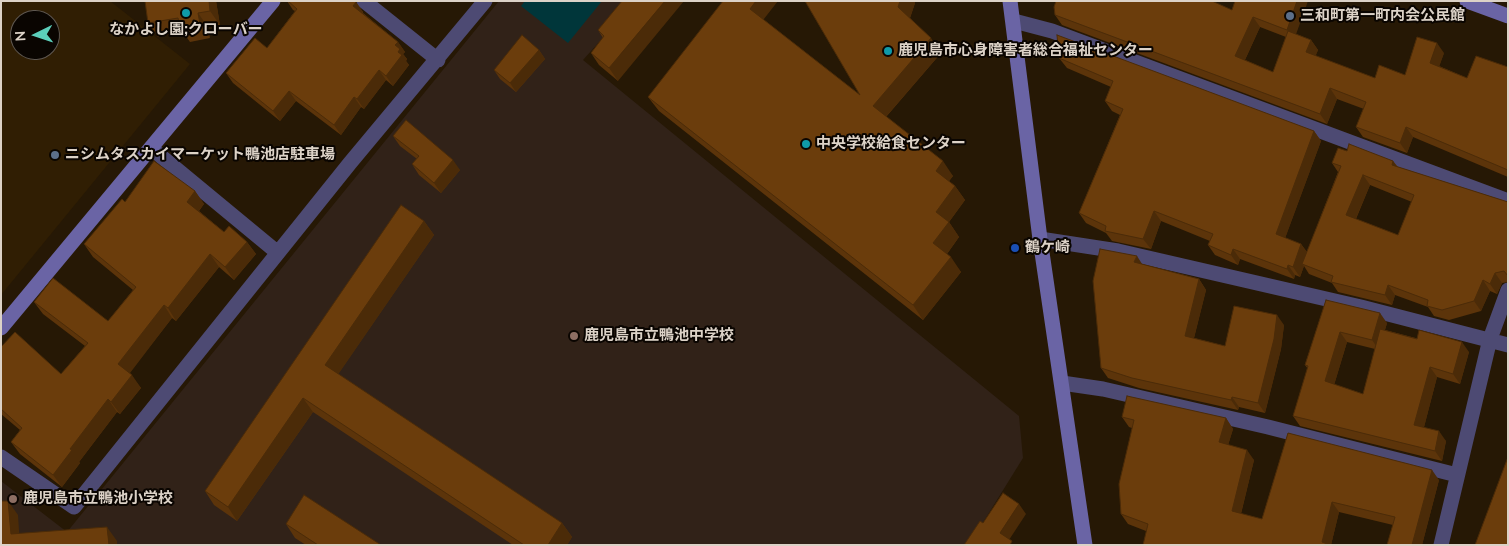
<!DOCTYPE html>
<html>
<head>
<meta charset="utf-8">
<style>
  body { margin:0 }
  #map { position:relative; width:1509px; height:546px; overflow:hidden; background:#261805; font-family:"Nunito Sans",sans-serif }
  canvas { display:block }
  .frame { position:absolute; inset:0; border:2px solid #dcd2c7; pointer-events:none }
  .north { position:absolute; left:10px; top:10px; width:50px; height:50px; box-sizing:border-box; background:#0a0501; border:1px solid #5e5750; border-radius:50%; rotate:266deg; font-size:14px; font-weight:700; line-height:20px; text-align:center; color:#dcd2c7 }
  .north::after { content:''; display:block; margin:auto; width:18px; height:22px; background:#5cceba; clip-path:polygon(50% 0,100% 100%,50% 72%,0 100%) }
</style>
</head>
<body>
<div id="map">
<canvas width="1509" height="546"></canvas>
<div class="frame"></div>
<div class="north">N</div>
</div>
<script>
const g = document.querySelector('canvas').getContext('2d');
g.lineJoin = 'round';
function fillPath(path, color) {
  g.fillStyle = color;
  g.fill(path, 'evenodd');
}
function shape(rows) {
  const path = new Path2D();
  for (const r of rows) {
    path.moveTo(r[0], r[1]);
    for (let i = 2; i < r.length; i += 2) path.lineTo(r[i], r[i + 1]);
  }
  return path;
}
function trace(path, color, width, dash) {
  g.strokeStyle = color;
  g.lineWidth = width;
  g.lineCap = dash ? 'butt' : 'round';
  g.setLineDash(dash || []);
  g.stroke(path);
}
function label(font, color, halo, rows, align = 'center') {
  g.font = font + ' "Nunito Sans","Noto Sans JP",sans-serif';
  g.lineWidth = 4;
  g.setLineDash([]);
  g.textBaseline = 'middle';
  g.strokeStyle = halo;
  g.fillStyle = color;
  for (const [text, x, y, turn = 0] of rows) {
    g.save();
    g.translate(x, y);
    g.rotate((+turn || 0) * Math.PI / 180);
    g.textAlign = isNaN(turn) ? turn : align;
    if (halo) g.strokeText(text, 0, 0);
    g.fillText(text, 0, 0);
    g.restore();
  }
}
fillPath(shape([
  [1,1,110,1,190,64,1,295],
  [20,20,50,20,50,50,20,50]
]), '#301e03');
fillPath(shape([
  [499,1,636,1,583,60,1019,416,1023,458,969,545,1,545,1,481,67,532]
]), '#312218');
fillPath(shape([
  [525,1,602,1,568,43,521,6]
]), '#00363a');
trace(shape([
  [364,1,438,60],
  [1014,21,1052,31,1508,201],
  [151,148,278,253],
  [1040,239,1118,251,1361,307,1508,345],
  [1062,383,1103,389,1268,427,1457,475],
  [1,457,74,507,350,163,485,1],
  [1441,545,1490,339,1508,290]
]), '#4d4a73', 15);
trace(shape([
  [1010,1,1040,239,1085,545],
  [1467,1,1508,16],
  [1,328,273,1]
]), '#6a64a5', 15);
fillPath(shape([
  [216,1,220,25,208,27,210,38,190,42,183,32,158,37,148,23],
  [287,1,355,1,363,12,363,13,398,42,405,52,403,54,407,59,406,61,409,65,393,86,386,80,364,109,361,107,341,135,296,101,280,121,233,83,226,73,267,48,295,11,293,10],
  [622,1,618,81,599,65,591,53,603,38,598,30],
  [805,1,914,1,915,3,910,18,941,53,886,117,953,176,949,181,955,186,965,200,949,222,959,237,947,254,961,272,923,320,659,111,648,97,764,20,860,95],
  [1235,1,1296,34,1311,40,1318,50,1315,56,1375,78,1405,75,1444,53,1439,66,1467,78,1508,67,1508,177,1413,137,1407,153,1363,137,1356,127,1364,109,1337,99,1327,124,1062,25,1055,15,1232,10],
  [1260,27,1286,37,1273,72,1245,60],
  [539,50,545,59,516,92,500,79,494,70],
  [1059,58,1314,131,1321,141,1285,238,1301,244,1307,252,1338,172,1332,163,1347,151,1393,161,1398,167,1508,202,1508,282,1502,283,1497,294,1490,291,1481,311,1449,320,1434,316,1428,307,1395,295,1392,305,1338,292,1332,283,1309,274,1304,266,1300,277,1295,275,1294,279,1240,259,1238,265,1215,255,1208,245,1210,241,1161,221,1151,249,1112,241,1106,233,1086,223,1079,213,1120,115,1112,111,1105,101,1111,87,1067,68],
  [1370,185,1412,202,1398,235,1356,219],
  [393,136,460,170,441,193,419,175,412,164,417,159,400,146],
  [195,191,204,204,199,211,224,232,247,242,256,254,234,280,219,267,176,321,172,318,129,373,141,388,120,414,117,412,79,462,80,463,62,487,20,454,11,442,20,430,1,414,1,347,61,374,85,346,43,314,34,302,108,321,133,290,93,257,84,244,125,202],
  [424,221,434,235,338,374,562,523,572,537,567,545,513,545,313,412,237,521,214,505,205,491],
  [1142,264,1199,279,1206,290,1194,338,1225,346,1284,325,1281,349,1265,413,1239,407,1238,410,1139,388,1108,378,1101,368],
  [1326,300,1387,323,1385,330,1469,352,1460,384,1437,377,1424,427,1446,441,1442,461,1300,426,1293,416,1308,369,1305,365],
  [1347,342,1375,349,1363,394,1334,385],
  [1122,417,1226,418,1233,429,1228,445,1254,460,1241,514,1262,519,1288,433,1439,480,1422,545,1387,545,1393,525,1339,512,1331,545,1146,531,1128,524,1121,514,1132,428,1129,427],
  [286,524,381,545,306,545,295,538]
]), '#5c340a');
fillPath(shape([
  [209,1,216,1,220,25,210,11],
  [665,1,684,1,618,81,609,68],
  [756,1,778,1,760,24,750,9],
  [900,1,914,1,915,3,909,21,898,7],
  [1297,1,1308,1,1294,40,1287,30],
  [356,2,363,12,360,16,353,6],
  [198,13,208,27,210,38,200,24],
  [1253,17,1260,27,1242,66,1235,56],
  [931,38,941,53,883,120,873,106],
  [1311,40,1318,50,1313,63,1306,52],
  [398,42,405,52,403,54,407,59,406,61,409,65,393,86,386,76,395,45],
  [1437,43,1444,53,1437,73,1430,63],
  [539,50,545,59,516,92,510,83],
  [379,70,386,80,364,109,357,99],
  [1330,88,1337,99,1327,124,1320,114],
  [289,91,296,101,280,121,273,111],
  [354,97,361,107,341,135,334,125],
  [1406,127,1413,137,1407,153,1400,143],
  [1314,131,1321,141,1283,244,1276,234],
  [453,160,460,170,441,193,434,183],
  [943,161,953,176,946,185,936,171],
  [1393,161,1400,171,1392,165],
  [1363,175,1370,185,1353,225,1346,215],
  [955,186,965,200,946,226,936,212],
  [195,191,204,204,196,214,187,202],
  [1154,211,1161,221,1151,249,1143,239],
  [424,221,434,235,335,379,325,365],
  [949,222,959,237,944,258,933,243],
  [247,242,256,254,234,280,225,267],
  [1301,244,1308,254,1302,264,1304,266,1300,277,1293,267],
  [1233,249,1240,259,1238,265,1231,255],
  [210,254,219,267,176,321,168,308],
  [1137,256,1144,267,1134,262],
  [951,257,961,272,923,320,913,305],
  [1288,265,1295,275,1294,279,1287,269],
  [1495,273,1502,283,1497,294,1490,284],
  [1199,279,1206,290,1192,346,1185,336],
  [1483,280,1490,291,1481,311,1474,301],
  [1388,285,1395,295,1392,305,1385,295],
  [164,305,172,318,127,377,118,364],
  [1380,313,1387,323,1379,350,1372,340],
  [1277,315,1284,325,1281,349,1265,413,1258,403],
  [1340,332,1347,342,1332,392,1325,381],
  [1462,342,1469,352,1460,384,1453,374],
  [1430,367,1437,377,1422,435,1414,425],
  [132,375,141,388,120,414,111,402],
  [1232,397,1239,407,1238,410,1231,400],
  [303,398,313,412,237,521,228,507],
  [108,399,117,412,79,462,80,463,62,487,53,475,70,449],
  [1226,418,1233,429,1226,452,1219,442],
  [1439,431,1446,441,1442,461,1435,451],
  [1247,450,1254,460,1239,521,1232,511],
  [1432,470,1439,480,1422,545,1412,545],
  [8,501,18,515,20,545,11,534],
  [1332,502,1339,512,1331,545,1322,542],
  [1019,504,1026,514,1007,543,1000,533],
  [562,523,572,537,567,545,548,545],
  [107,527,117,541,117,545,109,545]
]), '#4b2b08');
const building = shape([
  [145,1,209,1,210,11,198,13,200,24,180,28,178,18,148,23,145,1],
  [288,1,355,1,356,2,353,6,398,42,395,45,400,49,398,52,402,55,386,76,379,70,357,99,354,97,334,125,289,91,273,111,226,73,255,38,267,48,297,9,288,1],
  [622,1,665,1,609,68,591,53,604,36,598,30,622,1],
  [723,1,756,1,750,9,860,95,805,1,900,1,898,7,931,38,873,106,943,161,936,171,955,186,936,212,949,222,933,243,951,257,913,305,648,97,723,1],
  [1056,1,1212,1,1232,10,1235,1,1297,1,1287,30,1253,17,1235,56,1273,72,1288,31,1311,40,1306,52,1375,78,1379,65,1405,75,1417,37,1437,43,1430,63,1467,78,1476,56,1508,67,1508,170,1406,127,1400,143,1356,127,1366,102,1330,88,1320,114,1055,15,1054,7,1056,1],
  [522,35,539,50,510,83,494,70,522,35],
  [1057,35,1314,131,1276,234,1301,244,1293,267,1288,265,1287,269,1233,249,1231,255,1208,245,1213,234,1154,211,1143,239,1105,231,1106,226,1079,213,1123,109,1105,101,1113,81,1059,58,1057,35],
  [406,120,453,160,434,183,412,164,419,156,393,136,406,120],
  [1349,144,1393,161,1392,165,1508,202,1508,276,1504,271,1495,273,1490,284,1483,280,1474,301,1442,310,1427,306,1428,300,1388,285,1385,295,1331,282,1333,276,1302,264,1341,166,1332,163,1338,148,1347,151,1349,144],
  [1363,175,1414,195,1398,235,1346,215,1363,175],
  [154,161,195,191,187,202,224,232,229,226,247,242,225,267,210,254,168,308,164,305,118,364,132,375,111,402,108,399,70,449,72,450,53,475,11,442,22,428,1,409,1,347,15,332,61,374,88,343,34,302,53,278,108,321,136,287,84,244,122,199,125,202,154,161],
  [401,205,424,221,325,365,562,523,548,545,524,545,303,398,228,507,205,491,401,205],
  [1100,249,1137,256,1134,262,1199,279,1185,336,1225,346,1234,306,1277,315,1274,339,1258,403,1232,397,1231,400,1132,378,1101,368,1093,281,1100,249],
  [1326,300,1380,313,1372,340,1340,332,1325,381,1363,394,1380,329,1417,339,1419,330,1462,342,1453,374,1430,367,1414,425,1439,431,1435,451,1293,416,1308,366,1305,365,1326,300],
  [1127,396,1226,418,1219,442,1247,450,1232,511,1262,519,1288,433,1432,470,1412,545,1387,545,1395,517,1332,502,1322,542,1330,545,1143,545,1148,524,1121,514,1119,484,1134,420,1122,417,1127,396],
  [1508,457,1508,545,1475,545,1508,457],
  [1003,493,1019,504,1000,533,1012,541,1010,545,964,545,980,521,983,523,1003,493],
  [304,495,381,545,318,545,286,524,304,495],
  [1,501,8,501,11,534,107,527,109,545,1,545,1,501]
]);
fillPath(building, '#6b3d0c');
trace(building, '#4b2b08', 1);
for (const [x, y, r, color] of [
  [186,13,5,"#0f9aa8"],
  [1290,16,5,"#5c6f8a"],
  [888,51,5,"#0f9aa8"],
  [806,144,5,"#0f9aa8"],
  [55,155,5,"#5c6f8a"],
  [1015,248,5,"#1a4fb4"],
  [574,336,5,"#8d6e63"],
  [13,499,5,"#8d6e63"]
]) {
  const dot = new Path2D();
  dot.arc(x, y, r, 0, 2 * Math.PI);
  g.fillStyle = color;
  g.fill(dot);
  trace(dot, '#0a0501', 2);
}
label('bold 15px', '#dcd2c7', '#0a0501', [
  ["三和町第一町内会公民館",1300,16],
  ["なかよし園;クローバー",186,30,"center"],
  ["鹿児島市心身障害者総合福祉センター",898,51],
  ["中央学校給食センター",816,144],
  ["ニシムタスカイマーケット鴨池店駐車場",65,155],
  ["鶴ケ崎",1025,248],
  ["鹿児島市立鴨池中学校",584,336],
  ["鹿児島市立鴨池小学校",23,499]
], 'left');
</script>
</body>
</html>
